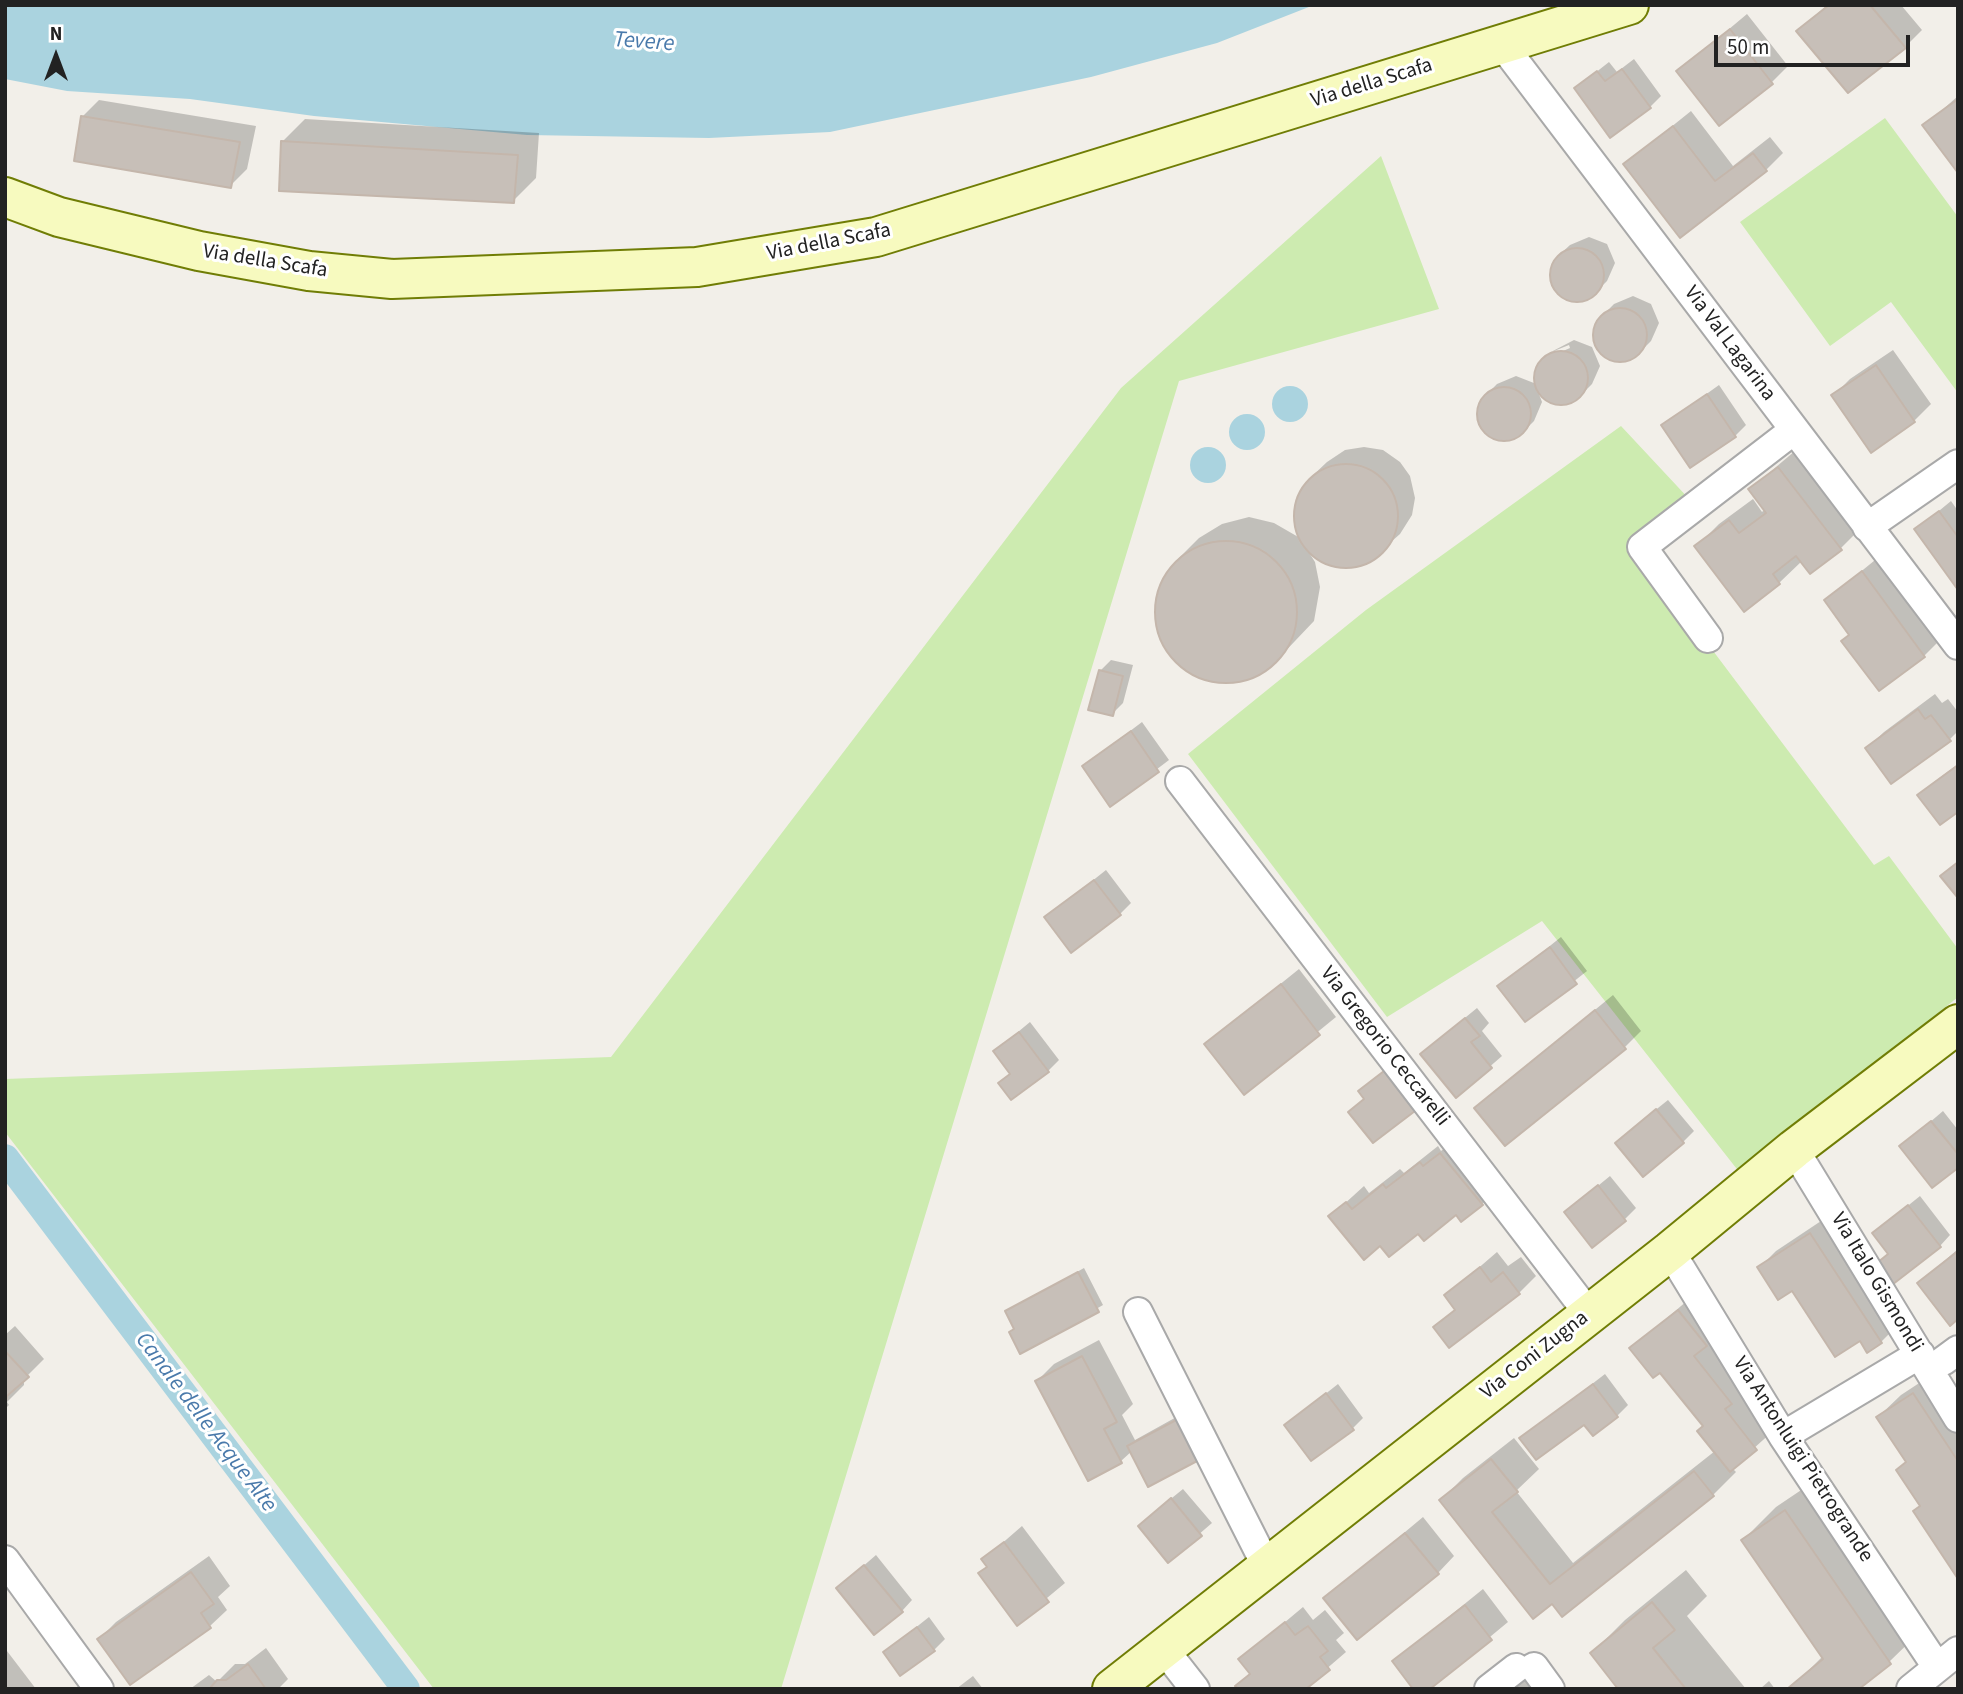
<!DOCTYPE html>
<html>
<head>
<meta charset="utf-8">
<style>
  body { margin:0 }
  #map { position:relative; width:1963px; height:1694px; overflow:hidden; background:#f2efe9; font-family:"Source Sans 3",sans-serif }
  canvas { display:block }
  .frame { position:absolute; inset:0; border:7px solid #222; pointer-events:none }
  .north { position:absolute; left:21px; top:21px; width:70px; height:70px; -webkit-text-stroke:5px #fff; paint-order:stroke; rotate:0deg; font-size:19px; font-weight:700; line-height:28px; text-align:center; color:#222 }
  .north::after { content:''; display:block; margin:auto; width:24px; height:32px; background:#222; clip-path:polygon(50% 0,100% 100%,50% 72%,0 100%) }
  .scale { position:absolute; left:1714px; top:35px; width:196px; height:32px; box-sizing:border-box; border:4px solid #222; border-top:0; padding-left:9px; font-size:21px; line-height:24px; white-space:nowrap; color:#222; -webkit-text-stroke:5px #fff; paint-order:stroke }
</style>
</head>
<body>
<div id="map">
<canvas width="1963" height="1694"></canvas>
<div class="frame"></div>
<div class="north">N</div>
<div class="scale">50 m</div>
</div>
<script>
const g = document.querySelector('canvas').getContext('2d');
g.lineJoin = 'round';
function fillPath(path, color) {
  g.fillStyle = color;
  g.fill(path, 'evenodd');
}
function shape(rows) {
  const path = new Path2D();
  for (const r of rows) {
    if (r.length === 3) {
      path.moveTo(r[0] + r[2], r[1]);
      path.arc(r[0], r[1], r[2], 0, 2 * Math.PI);
      continue;
    }
    path.moveTo(r[0], r[1]);
    for (let i = 2; i < r.length; i += 2) path.lineTo(r[i], r[i + 1]);
  }
  return path;
}
function trace(path, color, width, dash) {
  g.strokeStyle = color;
  g.lineWidth = width;
  g.lineCap = dash ? 'butt' : 'round';
  g.setLineDash(dash || []);
  g.stroke(path);
}
function label(font, color, halo, rows, align = 'center') {
  g.font = font + ' "Source Sans 3",sans-serif';
  g.lineWidth = 6;
  g.setLineDash([]);
  g.textBaseline = 'middle';
  g.strokeStyle = halo;
  g.fillStyle = color;
  for (const [text, x, y, turn = 0] of rows) {
    g.save();
    g.translate(x, y);
    g.rotate((+turn || 0) * Math.PI / 180);
    g.textAlign = isNaN(turn) ? turn : align;
    if (halo) g.strokeText(text, 0, 0);
    g.fillText(text, 0, 0);
    g.restore();
  }
}
fillPath(shape([
  [1885,118,1958,217,1958,393,1891,302,1830,346,1740,222],
  [1381,156,1439,309,1179,381,781,1689,434,1689,5,1132,5,1079,611,1057,1121,388],
  [1621,426,1691,501,1629,539,1874,865,1889,856,1958,949,1958,997,1740,1173,1542,921,1387,1017,1188,754,1366,610]
]), '#cdebb0');
fillPath(shape([
  [5,5,1314,5,1217,43,1091,77,830,132,709,138,527,135,314,116,190,99,67,91,5,79],
  [1290,404,18],
  [1247,432,18],
  [1208,465,18]
]), '#aad3df');
fillPath(shape([
  [1827,5,1901,5,1922,30,1905,47,1798,31],
  [1747,14,1788,66,1771,83,1679,71],
  [1634,59,1661,96,1650,107,1576,88,1609,62,1617,72],
  [1958,96,1958,171,1924,126],
  [99,100,256,126,247,169,230,186,82,117],
  [1691,111,1733,166,1770,137,1783,153,1766,170,1680,236,1625,164],
  [305,119,539,133,536,178,513,201,283,141],
  [1589,237,1607,244,1615,263,1607,281,1595,293,1577,301,1558,293,1551,275,1558,256,1570,245],
  [1633,296,1651,304,1659,323,1651,341,1639,353,1621,361,1602,353,1594,335,1602,316,1614,304],
  [1574,340,1592,347,1600,366,1592,384,1580,396,1561,403,1539,394,1542,402,1534,421,1523,432,1504,440,1486,432,1478,414,1486,395,1497,384,1516,376,1539,385,1536,377,1543,359,1549,354,1549,357,1570,348,1569,345,1549,353],
  [1893,350,1931,404,1914,421,1833,396,1850,379],
  [1719,385,1746,425,1735,436,1663,425],
  [1802,445,1863,526,1840,549,1802,561,1779,583,1744,609,1696,547,1719,524,1753,499,1762,512,1765,509,1750,489],
  [1364,447,1383,450,1400,462,1410,476,1415,498,1412,515,1400,534,1366,564,1346,567,1326,563,1308,551,1315,562,1320,587,1314,621,1276,661,1252,678,1226,682,1195,675,1176,661,1159,637,1155,611,1168,570,1176,561,1199,538,1222,524,1249,517,1274,523,1300,538,1295,516,1300,495,1309,479,1327,462,1345,450],
  [1951,501,1958,511,1958,587,1917,529],
  [1880,556,1941,639,1924,656,1879,689,1851,634,1826,600],
  [1111,660,1133,665,1123,703,1112,714,1100,671],
  [1935,694,1942,703,1948,699,1958,712,1958,731,1949,740,1867,748,1884,732],
  [1142,722,1169,760,1111,804,1084,766],
  [1958,764,1958,810,1919,796,1930,785],
  [1106,870,1131,903,1120,914,1047,917],
  [1561,937,1587,971,1525,1020,1500,986],
  [1299,969,1336,1017,1244,1092,1206,1044],
  [1613,995,1641,1031,1625,1047,1476,1108],
  [1477,1008,1489,1023,1482,1031,1502,1056,1456,1096,1433,1044],
  [1030,1022,1059,1060,1048,1071,1000,1083,1011,1072,995,1051],
  [1396,1061,1425,1098,1373,1141,1350,1112,1365,1098,1360,1092],
  [1668,1100,1694,1131,1683,1142,1628,1132],
  [1943,1111,1958,1130,1958,1166,1901,1147],
  [1458,1137,1499,1187,1482,1204,1381,1244,1331,1216,1364,1186,1369,1193,1400,1169,1404,1173,1438,1146,1441,1151],
  [1610,1176,1636,1208,1625,1219,1566,1212],
  [1920,1196,1950,1235,1940,1246,1874,1267,1890,1253,1874,1233],
  [1827,1217,1898,1325,1881,1342,1759,1268,1776,1251],
  [1958,1249,1958,1317,1919,1283],
  [1497,1252,1508,1266,1521,1257,1536,1276,1519,1293,1435,1327,1456,1308,1446,1296],
  [1084,1268,1103,1305,1021,1352,1011,1332,1016,1327,1007,1311],
  [1695,1294,1773,1431,1732,1468,1736,1472,1713,1495,1562,1615,1552,1602,1441,1500,1463,1478,1514,1438,1539,1469,1516,1491,1573,1563,1715,1451,1705,1425,1660,1370,1632,1348],
  [15,1326,44,1359,24,1379,24,1385,7,1402,9,1405,5,1409,5,1335],
  [1099,1340,1133,1404,1122,1415,1135,1440,1189,1410,1209,1448,1132,1451,1121,1461,1037,1381,1054,1364],
  [1936,1372,1958,1405,1958,1575,1915,1511,1921,1505,1898,1470,1907,1461,1878,1417,1901,1395],
  [1605,1374,1628,1405,1617,1416,1593,1434,1585,1422,1522,1438],
  [1338,1384,1363,1418,1352,1429,1286,1425],
  [1819,1478,1923,1629,1889,1662,1790,1689,1823,1656,1743,1540,1776,1507],
  [1183,1489,1212,1523,1169,1560,1151,1515],
  [1423,1517,1454,1556,1438,1573,1326,1598],
  [1022,1526,1065,1583,1017,1623,980,1573,988,1565,984,1559],
  [876,1555,912,1600,902,1611,838,1588],
  [209,1556,230,1586,218,1597,227,1610,210,1626,131,1682,99,1639,116,1622],
  [1686,1570,1707,1596,1687,1616,1746,1689,1621,1689,1592,1653,1625,1620],
  [1483,1589,1508,1622,1427,1689,1394,1661],
  [1303,1607,1313,1620,1325,1610,1344,1633,1336,1640,1346,1652,1303,1689,1238,1686,1251,1672,1241,1659],
  [929,1617,945,1639,934,1650,885,1652],
  [266,1648,288,1679,278,1689,190,1689,209,1675,217,1682,235,1664,245,1664],
  [7,1651,36,1689,5,1689],
  [1545,1662,1565,1689,1509,1689],
  [973,1676,983,1689,956,1689],
  [1769,1681,1775,1689,1760,1689]
]), '#0003');
trace(shape([
  [5,1158,406,1689]
]), '#aad3df', 28);
const building = shape([
  [1829,5,1870,5,1906,48,1848,93,1796,31,1829,5],
  [1730,29,1773,84,1719,126,1676,71,1730,29],
  [1622,69,1651,108,1610,138,1574,88,1597,71,1605,81,1622,69],
  [1958,99,1958,173,1922,125,1958,99],
  [81,116,240,142,231,188,74,161,81,116],
  [1673,126,1715,181,1753,153,1767,171,1680,238,1623,164,1673,126],
  [281,141,518,155,514,203,279,191,281,141],
  [1577,275,27],
  [1620,335,27],
  [1561,378,27],
  [1876,365,1915,422,1871,453,1831,395,1876,365],
  [1504,414,27],
  [1707,394,1736,437,1690,468,1661,425,1707,394],
  [1346,516,52],
  [1778,467,1842,550,1810,574,1796,556,1773,574,1780,584,1744,612,1694,546,1729,520,1739,533,1766,513,1748,489,1778,467],
  [1939,511,1958,537,1958,590,1914,529,1939,511],
  [1226,612,71],
  [1862,571,1925,657,1879,691,1841,641,1849,635,1824,600,1862,571],
  [1099,670,1123,676,1113,716,1088,710,1099,670],
  [1918,709,1925,719,1931,715,1951,741,1891,784,1865,748,1918,709],
  [1131,731,1159,772,1110,807,1082,766,1131,731],
  [1958,765,1958,812,1940,825,1917,795,1958,765],
  [1958,862,1958,898,1940,876,1958,862],
  [1094,880,1121,915,1071,953,1044,917,1094,880],
  [1550,947,1577,984,1525,1022,1497,986,1550,947],
  [1281,984,1320,1035,1244,1095,1204,1044,1281,984],
  [1595,1010,1626,1049,1505,1146,1474,1108,1595,1010],
  [1465,1018,1480,1036,1471,1042,1492,1068,1456,1098,1420,1054,1465,1018],
  [1019,1032,1049,1072,1011,1100,998,1083,1010,1074,993,1051,1019,1032],
  [1384,1071,1415,1111,1373,1143,1348,1112,1364,1099,1358,1091,1384,1071],
  [1656,1109,1684,1143,1643,1177,1615,1143,1656,1109],
  [1931,1121,1958,1154,1958,1168,1932,1188,1899,1146,1931,1121],
  [1440,1153,1483,1205,1461,1222,1456,1215,1424,1241,1418,1234,1389,1257,1380,1246,1364,1260,1328,1216,1346,1202,1352,1209,1383,1184,1386,1188,1420,1162,1423,1166,1440,1153],
  [1598,1185,1626,1221,1592,1248,1564,1212,1598,1185],
  [1908,1205,1941,1247,1888,1288,1872,1267,1888,1254,1872,1233,1908,1205],
  [1810,1233,1882,1343,1867,1353,1860,1341,1835,1357,1792,1291,1778,1300,1757,1267,1810,1233],
  [1958,1251,1958,1319,1950,1326,1917,1283,1958,1251],
  [1480,1267,1491,1282,1503,1272,1520,1294,1449,1348,1433,1327,1455,1310,1444,1295,1480,1267],
  [1078,1272,1099,1312,1020,1354,1009,1332,1014,1329,1005,1311,1078,1272],
  [1678,1310,1707,1346,1694,1356,1732,1404,1725,1409,1757,1450,1730,1472,1697,1431,1703,1426,1660,1373,1653,1378,1629,1348,1678,1310],
  [5,1351,29,1377,7,1396,5,1406,5,1351],
  [1082,1356,1117,1422,1104,1429,1122,1463,1088,1481,1035,1381,1082,1356],
  [1593,1384,1618,1417,1593,1436,1584,1425,1536,1460,1519,1438,1593,1384],
  [1326,1393,1354,1430,1311,1461,1284,1425,1326,1393],
  [1913,1393,1958,1461,1958,1579,1913,1511,1920,1506,1896,1470,1906,1462,1876,1417,1913,1393],
  [1178,1419,1199,1460,1148,1487,1127,1446,1178,1419],
  [1491,1459,1518,1492,1492,1512,1550,1584,1694,1471,1714,1496,1562,1617,1552,1604,1533,1619,1439,1500,1491,1459],
  [1171,1498,1202,1536,1168,1563,1138,1526,1171,1498],
  [1785,1510,1891,1664,1859,1689,1787,1689,1823,1659,1741,1540,1785,1510],
  [1405,1533,1439,1574,1357,1640,1323,1598,1405,1533],
  [1004,1542,1049,1602,1017,1626,978,1573,987,1567,981,1559,1004,1542],
  [864,1565,903,1612,874,1635,836,1588,864,1565],
  [191,1572,214,1604,201,1613,211,1628,130,1685,97,1639,191,1572],
  [1652,1602,1675,1630,1653,1648,1686,1689,1618,1689,1590,1653,1652,1602],
  [1465,1605,1492,1640,1430,1689,1413,1689,1392,1661,1465,1605],
  [1285,1622,1295,1635,1308,1626,1328,1651,1320,1657,1330,1670,1306,1689,1238,1689,1235,1686,1250,1674,1238,1659,1285,1622],
  [917,1627,935,1651,900,1676,883,1652,917,1627],
  [248,1664,266,1689,209,1689,217,1680,226,1680,248,1664]
]);
fillPath(building, '#c7bfb8');
trace(building, '#c4b6ab', 2);
const street = shape([
  [1501,43,1958,645],
  [1867,527,1958,464],
  [1708,638,1642,547,1794,430],
  [1180,781,1589,1314],
  [1794,1149,1958,1418],
  [1670,1251,1783,1436,1937,1667],
  [1138,1312,1267,1567],
  [1943,1361,1958,1350],
  [1783,1436,1920,1354],
  [5,1560,99,1689],
  [1163,1648,1195,1689],
  [1534,1667,1550,1689],
  [1489,1689,1516,1668],
  [1911,1689,1958,1651]
]);
const secondary = shape([
  [5,197,59,217,199,251,309,271,392,279,697,267,876,237,1629,5],
  [1112,1689,1670,1251,1794,1149,1958,1024]
]);
trace(street, '#a9a9a9', 32);
trace(secondary, '#707d05', 42);
trace(street, '#fff', 28);
trace(secondary, '#f7fabf', 38);
label('21px', '#222', '#fff', [
  ["Via della Scafa",1372,84,-17],
  ["Via della Scafa",829,243,-11],
  ["Via della Scafa",265,262,9],
  ["Via Val Lagarina",1729,344,53],
  ["Via Gregorio Ceccarelli",1384,1047,52],
  ["Via Italo Gismondi",1876,1283,59],
  ["Via Coni Zugna",1535,1356,-38],
  ["Via Antonluigi Pietrogrande",1802,1460,57]
]);
label('italic 23px', '#4a7aab', '#fff', [
  ["Tevere",644,43,4],
  ["Canale delle Acque Alte",205,1423,53]
]);
</script>
</body>
</html>
